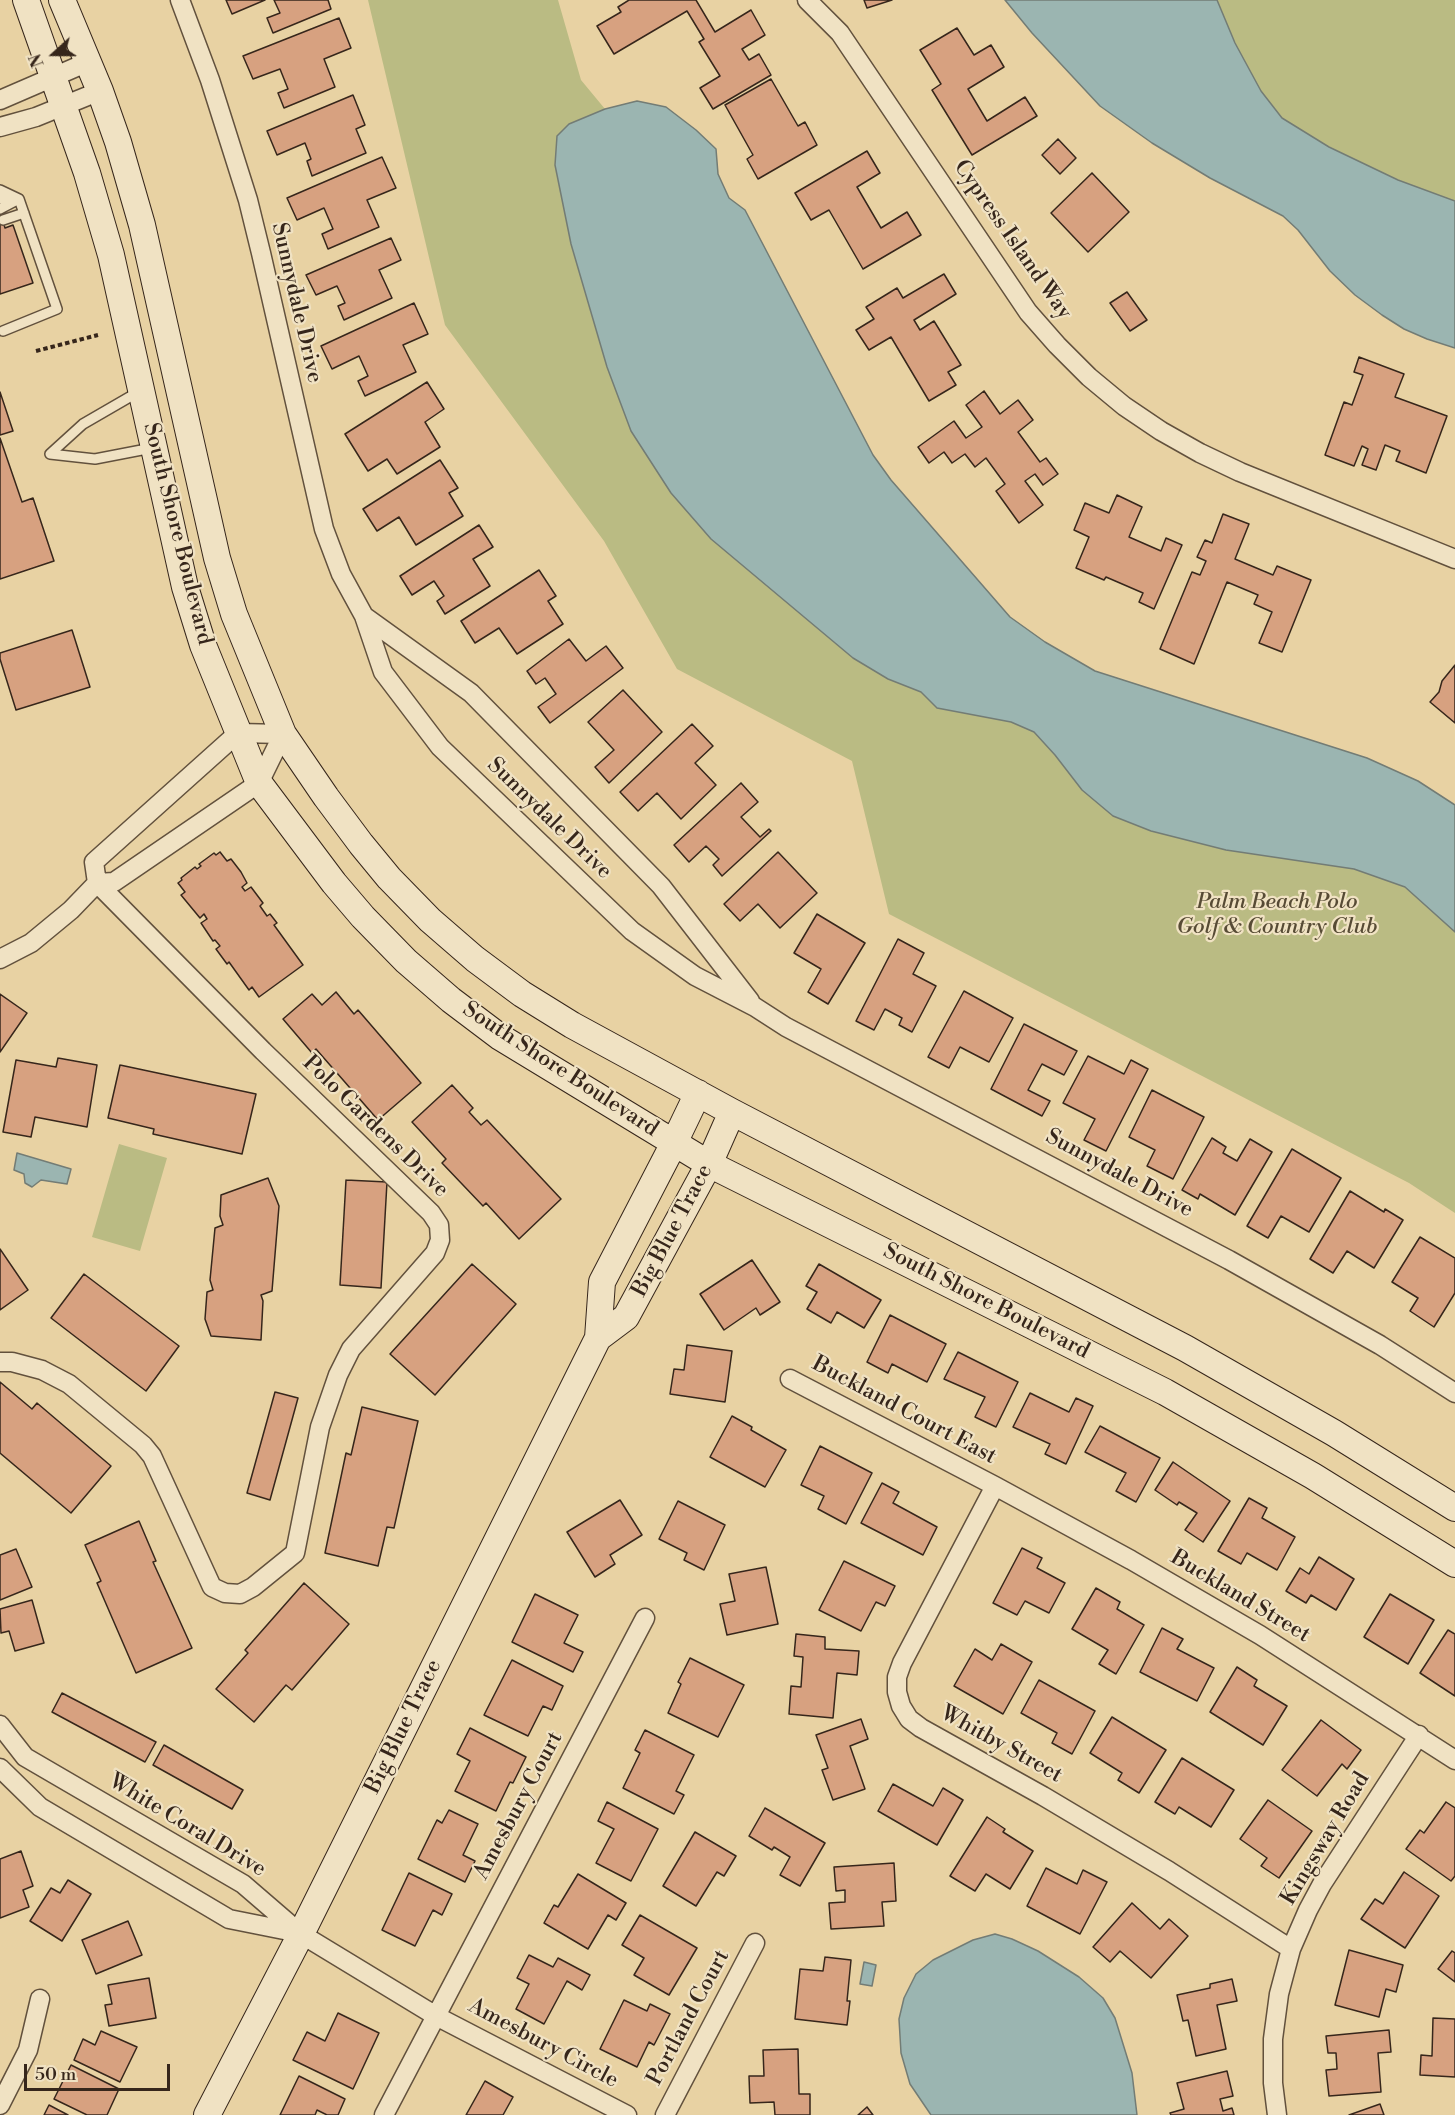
<!DOCTYPE html>
<html>
<head>
<meta charset="utf-8">
<style>
  body { margin:0 }
  #map { position:relative; width:1455px; height:2115px; overflow:hidden; background:#e8d2a3; font-family:"Libre Bodoni",serif }
  canvas { display:block }
  .north { position:absolute; left:24px; top:24px; width:60px; height:60px; -webkit-text-stroke:4px #f0e2c3; paint-order:stroke; rotate:249deg; font-size:16px; font-weight:700; line-height:24px; text-align:center; color:#36261b }
  .north::after { content:''; display:block; margin:auto; width:21px; height:27px; background:#36261b; clip-path:polygon(50% 0,100% 100%,50% 72%,0 100%) }
  .scale { position:absolute; left:24px; top:2064px; width:146px; height:27px; box-sizing:border-box; border:3px solid #36261b; border-top:0; padding-left:8px; font-size:18px; line-height:21px; white-space:nowrap; color:#36261b; -webkit-text-stroke:4px #f0e2c3; paint-order:stroke }
</style>
</head>
<body>
<div id="map">
<canvas width="1455" height="2115"></canvas>
<div class="north">N</div>
<div class="scale">50 m</div>
</div>
<script>
const g = document.querySelector('canvas').getContext('2d');
g.lineJoin = 'round';
function fillPath(path, color) {
  g.fillStyle = color;
  g.fill(path, 'evenodd');
}
function shape(rows) {
  const path = new Path2D();
  for (const r of rows) {
    path.moveTo(r[0], r[1]);
    for (let i = 2; i < r.length; i += 2) path.lineTo(r[i], r[i + 1]);
  }
  return path;
}
function trace(path, color, width, dash) {
  g.strokeStyle = color;
  g.lineWidth = width;
  g.lineCap = dash ? 'butt' : 'round';
  g.setLineDash(dash || []);
  g.stroke(path);
}
function label(font, color, halo, rows, align = 'center') {
  g.font = font + ' "Libre Bodoni",serif';
  g.lineWidth = 4.5;
  g.setLineDash([]);
  g.textBaseline = 'middle';
  g.strokeStyle = halo;
  g.fillStyle = color;
  for (const [text, x, y, turn = 0] of rows) {
    g.save();
    g.translate(x, y);
    g.rotate((+turn || 0) * Math.PI / 180);
    g.textAlign = isNaN(turn) ? turn : align;
    if (halo) g.strokeText(text, 0, 0);
    g.fillText(text, 0, 0);
    g.restore();
  }
}
fillPath(shape([
  [368,0,558,0,581,80,605,109,637,101,666,107,696,130,716,149,718,174,729,198,745,210,873,455,891,480,1010,617,1045,642,1095,671,1367,758,1418,781,1455,805,1455,1213,1409,1183,889,914,852,761,677,669,604,541,445,325],
  [1005,0,1455,0,1455,348,1427,339,1404,329,1382,315,1355,295,1330,271,1298,230,1283,216,1210,178,1152,143,1100,106,1032,33],
  [119,1144,167,1158,140,1251,92,1237]
]), '#babb83');
const water = shape([
  [1005,0,1217,0,1235,43,1261,91,1282,118,1329,147,1398,180,1455,201,1455,348,1427,339,1404,329,1382,315,1355,295,1330,271,1298,230,1283,216,1210,178,1152,143,1100,106,1032,33,1005,0],
  [637,101,666,107,696,130,716,149,718,174,729,198,745,210,873,455,891,480,1010,617,1045,642,1095,671,1367,758,1418,781,1455,805,1455,932,1405,887,1354,869,1226,850,1151,831,1113,816,1082,790,1055,755,1034,732,1011,722,937,708,921,692,888,679,853,658,711,539,671,493,631,431,607,367,571,244,555,165,557,136,569,124,605,109,637,101],
  [17,1153,71,1169,67,1184,41,1180,32,1187,25,1183,24,1174,14,1170,17,1153],
  [995,1934,1012,1939,1038,1951,1079,1977,1103,1998,1115,2018,1132,2073,1137,2115,931,2115,910,2084,901,2053,899,2019,904,1998,916,1974,933,1960,973,1940,995,1934],
  [864,1962,876,1965,872,1986,860,1984,864,1962]
]);
fillPath(water, '#9bb5b1');
trace(water, '#737c75', 1.5);
const building = shape([
  [226,0,265,0,232,14,226,0],
  [274,0,328,0,331,9,273,33,267,18,280,13,274,0],
  [629,0,696,0,715,32,751,10,765,35,742,49,749,60,759,54,771,75,713,109,700,88,720,76,699,42,704,39,687,11,614,54,597,26,621,12,618,7,629,0],
  [864,0,892,0,867,8,864,0],
  [339,18,351,48,324,59,335,87,284,108,278,93,288,89,280,69,253,79,243,56,339,18],
  [957,28,974,55,991,45,1004,67,968,89,987,121,1025,97,1037,116,972,155,932,90,941,84,920,50,957,28],
  [771,79,798,126,805,122,817,145,758,179,747,159,753,155,725,105,771,79],
  [353,95,365,125,356,129,366,153,312,176,307,161,311,159,305,143,277,155,267,131,353,95],
  [1058,139,1076,158,1060,174,1042,155,1058,139],
  [867,151,880,173,857,187,881,228,907,212,921,235,863,269,829,210,811,220,795,193,867,151],
  [382,157,396,188,367,200,379,227,328,249,322,234,333,229,324,208,297,220,287,198,382,157],
  [1092,173,1129,212,1088,252,1051,213,1092,173],
  [0,212,5,228,13,225,33,283,0,294,0,212],
  [391,238,401,260,379,270,392,298,344,320,338,306,345,303,337,286,316,295,306,275,391,238],
  [944,274,956,294,914,320,920,330,934,321,961,365,948,372,956,385,929,401,891,337,869,350,856,330,874,319,866,307,897,288,903,298,944,274],
  [1127,292,1147,320,1130,331,1110,303,1127,292],
  [414,303,428,334,403,345,416,372,365,396,358,381,368,376,359,356,332,369,321,346,414,303],
  [1359,357,1404,374,1395,397,1447,416,1426,473,1396,461,1400,451,1385,445,1376,470,1362,465,1368,449,1362,446,1354,466,1325,455,1344,402,1352,405,1363,375,1354,372,1359,357],
  [427,382,444,409,425,422,440,447,397,474,387,459,368,471,345,434,427,382],
  [984,391,1000,414,1018,400,1033,420,1018,432,1040,462,1046,458,1058,474,1043,485,1035,474,1025,481,1043,505,1019,523,996,491,1005,484,986,458,975,467,965,454,952,463,944,452,929,463,918,447,954,421,966,438,982,427,966,405,984,391],
  [0,392,13,431,0,435,0,392],
  [0,438,22,502,33,498,54,561,0,579,0,438],
  [440,460,458,488,449,493,463,516,416,545,399,517,377,531,363,509,440,460],
  [1117,495,1142,507,1129,537,1161,551,1166,538,1182,545,1154,609,1139,602,1143,593,1106,577,1104,580,1076,568,1089,537,1074,530,1085,503,1109,513,1117,495],
  [1223,514,1249,524,1235,559,1273,575,1277,566,1311,580,1282,652,1259,643,1272,612,1254,604,1258,595,1227,582,1194,664,1160,649,1192,572,1200,575,1206,561,1197,557,1205,540,1212,543,1223,514],
  [479,525,493,547,473,559,490,586,445,614,437,601,444,596,434,581,412,595,400,576,479,525],
  [539,570,556,596,548,601,563,624,517,654,499,628,475,643,461,621,539,570],
  [72,630,90,687,16,710,0,659,0,653,72,630],
  [569,639,586,661,606,646,623,668,550,723,538,707,556,694,545,678,536,684,527,671,569,639],
  [1455,665,1455,723,1430,702,1439,692,1442,681,1455,665],
  [623,690,662,732,609,783,595,767,614,750,588,722,623,690],
  [692,724,713,746,695,763,716,785,681,819,657,793,638,811,620,792,692,724],
  [741,783,758,802,741,817,760,837,769,829,771,831,722,876,713,865,719,859,706,846,689,862,674,845,741,783],
  [220,852,227,861,231,859,241,872,247,883,242,887,245,891,251,887,263,903,260,906,267,916,270,914,277,923,274,925,303,965,259,997,252,987,249,990,229,962,227,964,216,949,220,946,215,940,213,941,201,923,207,919,204,914,200,918,181,895,185,892,178,883,182,880,181,878,195,867,197,869,201,866,199,864,214,853,216,855,220,852],
  [778,852,817,893,780,928,758,904,740,921,724,904,778,852],
  [817,914,865,943,828,1004,808,992,821,969,794,953,817,914],
  [898,939,924,953,913,974,936,986,912,1032,899,1025,902,1018,885,1009,874,1030,856,1021,898,939],
  [964,991,1013,1018,989,1062,960,1047,949,1068,928,1057,964,991],
  [336,992,354,1014,358,1010,421,1083,378,1120,316,1049,312,1053,283,1019,312,994,322,1005,336,992],
  [0,994,27,1013,0,1052,0,994],
  [1024,1024,1077,1051,1064,1075,1042,1064,1028,1090,1050,1101,1042,1116,991,1089,1024,1024],
  [1088,1056,1124,1074,1131,1060,1148,1069,1106,1151,1084,1140,1095,1119,1063,1103,1088,1056],
  [58,1058,97,1065,87,1127,35,1117,31,1137,3,1132,16,1060,56,1067,58,1058],
  [120,1065,256,1094,242,1154,153,1134,154,1129,108,1118,120,1065],
  [452,1085,473,1108,469,1112,481,1125,487,1120,561,1199,519,1239,486,1203,483,1206,442,1163,446,1159,412,1122,452,1085],
  [1152,1090,1204,1117,1173,1179,1147,1166,1155,1150,1129,1137,1152,1090],
  [1212,1138,1226,1147,1223,1153,1237,1161,1250,1139,1272,1152,1235,1215,1200,1194,1198,1199,1182,1190,1212,1138],
  [1292,1149,1341,1178,1309,1232,1281,1216,1268,1238,1247,1226,1292,1149],
  [268,1178,279,1206,272,1291,261,1295,263,1301,261,1340,211,1336,205,1319,207,1292,213,1290,210,1280,215,1228,223,1225,220,1216,221,1195,268,1178],
  [346,1180,387,1182,381,1288,340,1285,346,1180],
  [1350,1191,1384,1212,1385,1209,1403,1220,1374,1268,1347,1251,1333,1273,1310,1259,1350,1191],
  [1420,1237,1455,1258,1455,1293,1434,1327,1410,1311,1418,1298,1392,1282,1420,1237],
  [0,1249,28,1290,0,1310,0,1249],
  [752,1260,780,1302,760,1315,756,1308,724,1330,700,1294,752,1260],
  [472,1264,516,1304,435,1395,390,1354,472,1264],
  [819,1264,881,1300,864,1328,837,1312,831,1323,807,1309,817,1292,806,1286,819,1264],
  [84,1274,179,1346,146,1391,51,1318,84,1274],
  [890,1315,946,1344,927,1382,892,1364,888,1373,867,1362,890,1315],
  [687,1345,732,1351,725,1402,670,1394,674,1369,684,1370,687,1345],
  [958,1352,1018,1382,996,1427,975,1417,985,1397,944,1379,958,1352],
  [0,1382,32,1409,37,1403,111,1466,71,1513,0,1453,0,1382],
  [275,1392,298,1398,270,1500,247,1493,275,1392],
  [1030,1393,1069,1412,1076,1398,1093,1406,1066,1464,1045,1454,1050,1444,1013,1427,1030,1393],
  [362,1407,418,1421,394,1528,387,1527,378,1566,325,1553,346,1453,351,1455,362,1407],
  [732,1416,752,1427,751,1430,786,1450,765,1487,710,1457,732,1416],
  [1100,1426,1160,1458,1136,1502,1116,1491,1126,1473,1085,1452,1100,1426],
  [820,1446,872,1473,846,1524,818,1509,824,1496,801,1485,820,1446],
  [1173,1462,1230,1501,1203,1542,1185,1530,1197,1513,1179,1502,1177,1505,1155,1490,1173,1462],
  [882,1483,899,1492,893,1503,937,1527,923,1555,861,1523,882,1483],
  [1249,1498,1267,1508,1262,1518,1295,1537,1277,1570,1247,1553,1241,1564,1218,1551,1249,1498],
  [620,1500,642,1535,610,1555,615,1564,595,1577,567,1532,620,1500],
  [678,1501,725,1525,704,1570,684,1560,687,1553,659,1539,678,1501],
  [139,1521,156,1561,153,1562,192,1648,136,1673,97,1583,101,1581,85,1545,139,1521],
  [1022,1548,1042,1558,1037,1568,1065,1583,1049,1613,1025,1601,1017,1615,993,1603,1022,1548],
  [16,1549,32,1587,0,1600,0,1555,16,1549],
  [1319,1557,1354,1579,1336,1610,1311,1595,1306,1603,1286,1591,1300,1568,1309,1574,1319,1557],
  [844,1561,895,1586,885,1606,876,1602,861,1631,819,1610,844,1561],
  [766,1567,778,1624,727,1635,720,1604,735,1601,729,1574,766,1567],
  [304,1583,349,1624,292,1690,286,1685,254,1722,216,1689,248,1653,245,1650,304,1583],
  [1096,1588,1120,1602,1117,1609,1144,1625,1116,1674,1099,1664,1108,1650,1072,1629,1096,1588],
  [535,1594,578,1615,564,1643,583,1652,573,1672,512,1642,535,1594],
  [1390,1594,1434,1620,1408,1664,1364,1637,1390,1594],
  [32,1600,44,1643,15,1651,9,1631,1,1633,0,1609,32,1600],
  [1162,1628,1183,1639,1177,1649,1214,1668,1197,1701,1140,1672,1162,1628],
  [1448,1630,1455,1634,1455,1696,1420,1673,1448,1630],
  [796,1634,825,1637,825,1649,859,1651,857,1675,837,1673,833,1718,789,1714,791,1686,801,1687,803,1657,794,1656,796,1634],
  [1001,1644,1032,1662,1003,1714,954,1686,975,1649,992,1660,1001,1644],
  [690,1658,744,1685,718,1737,668,1713,681,1684,678,1682,690,1658],
  [512,1660,563,1686,552,1710,543,1706,528,1736,484,1715,512,1660],
  [1237,1667,1257,1680,1254,1686,1287,1706,1263,1745,1210,1712,1237,1667],
  [1039,1680,1095,1711,1072,1754,1052,1743,1057,1733,1021,1713,1039,1680],
  [62,1693,156,1742,145,1762,52,1712,62,1693],
  [1112,1717,1166,1750,1139,1793,1118,1780,1122,1773,1090,1753,1112,1717],
  [861,1719,868,1739,850,1746,865,1789,833,1800,822,1770,828,1768,816,1735,861,1719],
  [1321,1720,1361,1750,1347,1769,1342,1764,1317,1796,1282,1770,1321,1720],
  [470,1728,526,1757,513,1783,510,1782,496,1811,455,1791,470,1761,457,1754,470,1728],
  [645,1730,694,1755,676,1791,684,1795,674,1814,623,1788,640,1753,635,1750,645,1730],
  [164,1745,243,1790,232,1809,153,1765,164,1745],
  [1182,1758,1234,1790,1211,1827,1179,1807,1175,1814,1155,1802,1182,1758],
  [893,1784,933,1806,943,1788,963,1800,937,1845,878,1811,893,1784],
  [1268,1800,1312,1831,1279,1878,1261,1866,1267,1858,1240,1839,1268,1800],
  [607,1802,658,1829,631,1881,596,1863,614,1829,598,1821,607,1802],
  [1446,1802,1455,1808,1455,1876,1451,1881,1406,1849,1420,1830,1424,1833,1446,1802],
  [765,1808,825,1843,800,1886,780,1875,790,1857,774,1847,772,1850,749,1836,765,1808],
  [449,1810,478,1824,463,1855,475,1861,465,1882,418,1859,437,1820,442,1823,449,1810],
  [987,1817,1005,1829,1003,1832,1033,1851,1010,1889,986,1874,975,1891,950,1876,987,1817],
  [695,1832,736,1856,724,1876,717,1872,696,1906,663,1886,695,1832],
  [21,1851,33,1886,23,1890,29,1907,0,1918,0,1859,21,1851],
  [894,1863,896,1901,882,1902,884,1926,831,1929,829,1903,845,1902,845,1890,836,1891,834,1867,894,1863],
  [1046,1868,1077,1884,1083,1870,1107,1882,1080,1934,1027,1906,1046,1868],
  [1404,1872,1439,1896,1405,1948,1361,1919,1375,1899,1383,1904,1404,1872],
  [409,1873,452,1894,442,1915,433,1910,415,1946,382,1930,409,1873],
  [578,1874,626,1903,616,1920,608,1915,588,1949,544,1923,554,1905,558,1907,578,1874],
  [68,1880,91,1894,62,1941,30,1921,51,1888,60,1893,68,1880],
  [1132,1903,1160,1929,1169,1919,1188,1936,1151,1978,1120,1951,1110,1962,1093,1947,1132,1903],
  [640,1915,697,1948,669,1995,634,1975,644,1958,622,1945,640,1915],
  [128,1921,142,1955,96,1974,82,1940,128,1921],
  [1349,1950,1403,1965,1396,1992,1386,1989,1379,2017,1335,2005,1349,1950],
  [1452,1951,1455,1953,1455,1982,1438,1969,1452,1951],
  [529,1955,553,1967,558,1958,590,1975,582,1990,567,1981,544,2024,516,2009,529,1984,517,1978,529,1955],
  [825,1957,851,1960,847,2001,850,2001,847,2025,795,2019,800,1969,823,1971,825,1957],
  [149,1978,156,2018,109,2026,105,2005,112,2004,108,1985,149,1978],
  [1232,1979,1237,2001,1217,2005,1226,2049,1196,2056,1188,2020,1183,2021,1177,1995,1210,1988,1210,1984,1232,1979],
  [624,2000,647,2011,650,2004,670,2014,654,2045,649,2042,637,2067,600,2049,624,2000],
  [338,2013,379,2033,353,2089,293,2060,307,2032,325,2041,338,2013],
  [1433,2018,1455,2019,1455,2077,1420,2075,1421,2055,1432,2056,1433,2018],
  [1389,2030,1391,2052,1378,2053,1381,2092,1329,2096,1326,2070,1337,2069,1336,2053,1328,2053,1326,2036,1389,2030],
  [101,2031,137,2047,120,2082,74,2060,83,2039,95,2045,101,2031],
  [798,2049,799,2094,810,2094,810,2115,775,2115,774,2102,750,2103,749,2076,764,2076,763,2050,798,2049],
  [71,2065,119,2089,107,2115,87,2115,54,2099,71,2065],
  [1227,2071,1233,2096,1220,2099,1223,2111,1232,2108,1234,2115,1171,2115,1170,2113,1184,2109,1177,2083,1227,2071],
  [299,2076,345,2099,338,2115,327,2115,317,2110,315,2115,280,2115,299,2076],
  [485,2081,513,2097,503,2115,466,2115,485,2081],
  [1380,2104,1384,2115,1349,2115,1380,2104],
  [49,2105,68,2115,44,2115,49,2105],
  [867,2107,873,2115,858,2115,867,2107]
]);
fillPath(building, '#d7a180');
trace(building, '#36261b', 1.5);
const lane = shape([
  [0,190,19,199,57,309,3,331],
  [0,199,17,199],
  [0,209,19,199],
  [3,220,24,213],
  [140,391,83,424,50,454,95,459,152,448]
]);
const street = shape([
  [180,0,210,80,248,200,261,253,324,529,341,574,364,616,383,672,440,747,632,931,695,976,755,1007,786,1027,1229,1260,1380,1345,1455,1393],
  [807,0,840,33,1028,312,1057,345,1089,377,1124,406,1161,431,1200,453,1240,472,1455,559],
  [0,100,88,62],
  [0,127,36,117,100,91],
  [364,616,471,693,661,886,750,1001],
  [238,733,283,734,259,783,114,882,97,883,94,862,238,733],
  [0,959,31,943,71,910,97,883,263,1051,431,1213,439,1225,440,1240,435,1253,351,1349,338,1375,320,1427,295,1553,253,1587,240,1594,225,1593,212,1587,152,1456,143,1445,69,1384,42,1370,12,1362,0,1362],
  [790,1379,995,1486,1131,1560,1260,1635,1455,1760],
  [995,1486,902,1663,897,1677,897,1692,901,1706,909,1719,921,1728,1043,1796,1169,1871,1291,1949],
  [0,1725,25,1757,243,1884,301,1934,436,2016,627,2115],
  [0,1768,40,1807,229,1919,299,1933],
  [0,2105,28,2050,40,1999],
  [384,2115,645,1618],
  [665,2115,755,1943],
  [1277,2115,1273,2083,1273,2039,1279,1994,1291,1949,1308,1910,1322,1884,1419,1735]
]);
const secondary = shape([
  [26,0,87,173,111,255,185,587,203,645,259,783,334,883,363,917,406,961,451,1000,500,1037,709,1164,1165,1392,1313,1476,1455,1564],
  [62,0,100,91,118,142,142,225,217,558,234,614,283,734,326,797,361,844,389,878,430,920,475,959,522,994,572,1025,732,1112,1185,1348,1334,1433,1455,1508],
  [598,1338,626,1317,709,1164,732,1112],
  [207,2115,301,1934,598,1338,602,1282,674,1143,698,1093]
]);
trace(lane, '#62513d', 12);
trace(street, '#62513d', 21);
trace(secondary, '#36261b', 28);
trace(shape([
  [36,351,98,335]
]), '#36261b', 4, [4.5, 3]);
trace(lane, '#f0e2c3', 9);
trace(street, '#f0e2c3', 18);
trace(secondary, '#f0e2c3', 26);
label('22px', '#36261b', '#f0e2c3', [
  ["Cypress Island Way",1012,240,55],
  ["Sunnydale Drive",296,303,77],
  ["South Shore Boulevard",177,534,76],
  ["Sunnydale Drive",549,819,44],
  ["South Shore Boulevard",560,1070,33],
  ["Polo Gardens Drive",375,1127,44],
  ["Sunnydale Drive",1119,1174,28],
  ["Big Blue Trace",673,1231,-62],
  ["South Shore Boulevard",986,1302,27],
  ["Buckland Court East",904,1411,28],
  ["Buckland Street",1240,1597,31],
  ["Big Blue Trace",404,1727,-64],
  ["Whitby Street",1001,1745,29],
  ["Amesbury Court",519,1806,-62],
  ["White Coral Drive",187,1826,31],
  ["Kingsway Road",1326,1839,-59],
  ["Portland Court",689,2018,-62],
  ["Amesbury Circle",543,2044,28]
]);
label('italic 22px', '#574b35', '#f0e2c3', [
  ["Palm Beach Polo",1277,903],
  ["Golf & Country Club",1277,928]
]);
</script>
</body>
</html>
